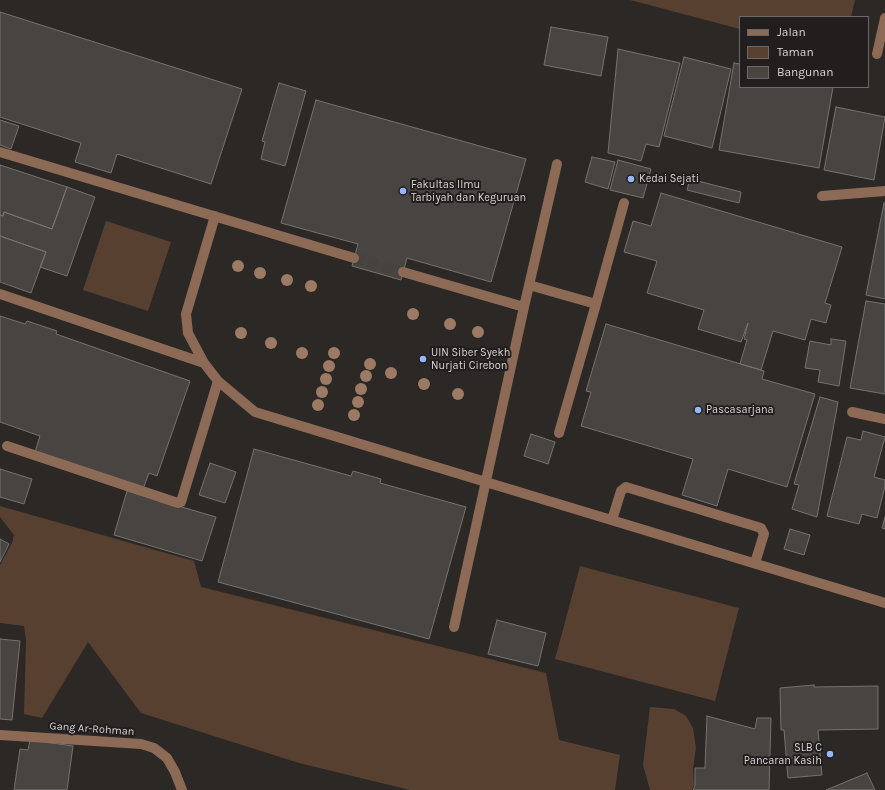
<!DOCTYPE html>
<html>
<head>
<meta charset="utf-8">
<style>
  body { margin:0 }
  #map { position:relative; width:885px; height:790px; overflow:hidden; background:#2b2826; font-family:Karla,sans-serif }
  canvas { display:block }
  .legend { position:absolute; left:739px; top:16px; width:130px; height:72px; box-sizing:border-box; background:#211e1d; border:1px solid #6b6867; margin:0; padding:5px 7px; list-style:none; font-size:12px; color:#d9d7d6 }
  .legend li { display:flex; align-items:center; gap:8px; height:20px }
  .legend b { width:20px; border:1px solid #6b6867 }
</style>
</head>
<body>
<div id="map">
<canvas width="885" height="790"></canvas>
<ul class="legend">
<li><b style="height:5px;background:#8c6a55"></b>Jalan</li>
<li><b style="height:11px;background:#584031"></b>Taman</li>
<li><b style="height:11px;background:#474442"></b>Bangunan</li>
</ul>
</div>
<script>
const g = document.querySelector('canvas').getContext('2d');
g.lineJoin = 'round';
function fillPath(path, color) {
  g.fillStyle = color;
  g.fill(path, 'evenodd');
}
function shape(rows) {
  const path = new Path2D();
  for (const r of rows) {
    path.moveTo(r[0], r[1]);
    for (let i = 2; i < r.length; i += 2) path.lineTo(r[i], r[i + 1]);
  }
  return path;
}
function trace(path, color, width, dash) {
  g.strokeStyle = color;
  g.lineWidth = width;
  g.lineCap = dash ? 'butt' : 'round';
  g.setLineDash(dash || []);
  g.stroke(path);
}
function label(font, color, halo, rows, align = 'center') {
  g.font = font + ' Karla,sans-serif';
  g.lineWidth = 4;
  g.setLineDash([]);
  g.textBaseline = 'middle';
  g.strokeStyle = halo;
  g.fillStyle = color;
  for (const [text, x, y, turn = 0] of rows) {
    g.save();
    g.translate(x, y);
    g.rotate((+turn || 0) * Math.PI / 180);
    g.textAlign = isNaN(turn) ? turn : align;
    if (halo) g.strokeText(text, 0, 0);
    g.fillText(text, 0, 0);
    g.restore();
  }
}
fillPath(shape([
  [630,0,855,0,851,17,740,17,740,29],
  [106,221,171,242,148,311,83,290],
  [0,506,194,561,201,587,546,673,559,740,620,755,615,790,410,790,299,763,141,713,88,642,42,718,24,714,26,640,24,626,0,623,0,565,12,543,14,535,0,517],
  [580,566,739,608,715,701,555,659],
  [650,707,674,709,686,716,693,728,696,748,693,768,694,785,692,790,650,790,643,765]
]), '#584031');
const building = shape([
  [0,12,242,89,211,184,117,154,111,173,75,162,81,143,0,117,0,12],
  [551,27,608,37,601,76,544,65,551,27],
  [618,49,680,63,659,147,646,144,641,161,608,153,618,49],
  [684,57,731,69,712,148,664,136,684,57],
  [734,63,740,64,740,87,833,87,819,168,719,150,734,63],
  [279,83,306,91,285,166,261,159,265,142,262,141,279,83],
  [316,100,526,159,491,282,407,258,401,280,352,266,358,244,281,223,316,100],
  [836,107,885,117,874,180,824,170,836,107],
  [0,120,19,126,11,149,0,145,0,120],
  [592,157,615,162,608,189,585,182,592,157],
  [618,160,651,169,643,198,610,190,618,160],
  [0,165,67,187,52,229,4,212,3,216,0,215,0,165],
  [690,179,741,192,739,203,687,190,690,179],
  [67,187,95,197,67,276,40,267,46,252,0,236,0,215,3,216,4,212,52,229,67,187],
  [661,193,842,247,825,303,831,305,826,323,811,319,805,340,773,331,761,370,740,364,747,340,744,339,748,323,741,342,698,329,704,310,647,293,657,261,624,252,633,221,651,226,661,193],
  [884,203,885,204,885,299,866,295,884,203],
  [0,236,46,252,31,293,0,282,0,236],
  [866,301,885,304,885,394,850,388,866,301],
  [0,316,25,324,27,321,57,331,56,334,190,381,157,476,149,473,143,489,35,452,40,436,0,422,0,316],
  [606,324,761,370,764,371,762,379,815,394,787,487,728,469,717,506,682,495,693,459,581,426,591,392,586,391,606,324],
  [831,339,846,341,839,386,818,382,820,370,805,368,810,341,831,345,831,339],
  [820,397,838,402,817,517,792,509,799,485,794,484,820,397],
  [863,431,885,437,874,477,885,480,885,486,877,518,862,514,859,524,827,516,847,437,861,440,863,431],
  [531,434,555,442,548,464,524,456,531,434],
  [254,449,351,476,353,471,381,479,380,483,466,507,429,639,218,582,254,449],
  [210,463,236,472,225,503,199,495,210,463],
  [0,469,32,479,24,504,0,497,0,469],
  [127,491,216,517,202,561,114,535,127,491],
  [885,517,885,529,882,528,885,517],
  [790,529,810,535,804,555,784,549,790,529],
  [0,539,9,544,0,562,0,539],
  [497,620,546,633,538,666,488,654,497,620],
  [0,639,20,641,12,720,0,719,0,639],
  [814,685,814,687,878,686,878,729,818,730,822,775,788,778,784,730,781,730,780,688,814,685],
  [707,716,755,729,757,718,771,718,769,790,693,790,695,786,695,768,705,768,707,716],
  [30,740,73,746,67,790,14,790,20,749,28,750,30,740],
  [867,773,875,790,826,790,867,773]
]);
fillPath(building, '#474442');
trace(building, '#757270', 1);
trace(shape([
  [354,258,403,272]
]), '#454240', 10, [10, 5]);
trace(shape([
  [877,54,885,18],
  [0,152,354,258],
  [822,196,885,191],
  [215,216,186,314,188,333,204,363,218,381,255,412,885,603],
  [403,272,524,307],
  [529,285,596,304,559,433],
  [0,294,204,363],
  [596,304,624,203],
  [852,412,885,419],
  [7,446,178,503,181,502,218,381],
  [612,520,621,491,626,487,761,528,764,534,755,563],
  [454,627,524,307,557,164],
  [0,735,141,744,154,748,167,758,175,772,182,790]
]), '#8c6a55', 10);
g.fillStyle = '#9d7a64';
for (const [x, y] of [
  [238,266],
  [260,273],
  [287,280],
  [311,286],
  [413,314],
  [450,324],
  [478,332],
  [241,333],
  [271,343],
  [302,353],
  [334,353],
  [370,364],
  [329,366],
  [391,373],
  [366,376],
  [326,379],
  [424,384],
  [361,389],
  [322,392],
  [458,394],
  [358,402],
  [318,405],
  [354,415]
]) {
  g.beginPath();
  g.arc(x, y, 6, 0, 2 * Math.PI);
  g.fill();
}
for (const [x, y, r, color] of [
  [631,179,4,"#95b7fd"],
  [403,191,4,"#95b7fd"],
  [423,359,4,"#95b7fd"],
  [698,410,4,"#95b7fd"],
  [830,754,4,"#95b7fd"]
]) {
  const dot = new Path2D();
  dot.arc(x, y, r, 0, 2 * Math.PI);
  g.fillStyle = color;
  g.fill(dot);
  trace(dot, '#211e1d', 1.5);
}
label('11px', '#d9d7d6', '#211e1d', [
  ["Kedai Sejati",639,179],
  ["Fakultas Ilmu",411,185],
  ["Tarbiyah dan Keguruan",411,198],
  ["UIN Siber Syekh",431,353],
  ["Nurjati Cirebon",431,366],
  ["Pascasarjana",706,410],
  ["SLB C",822,748,"right"],
  ["Pancaran Kasih",822,761,"right"]
], 'left');
label('11px', '#d9d7d6', '#211e1d', [
  ["Gang Ar-Rohman",92,729,4]
]);
</script>
</body>
</html>
